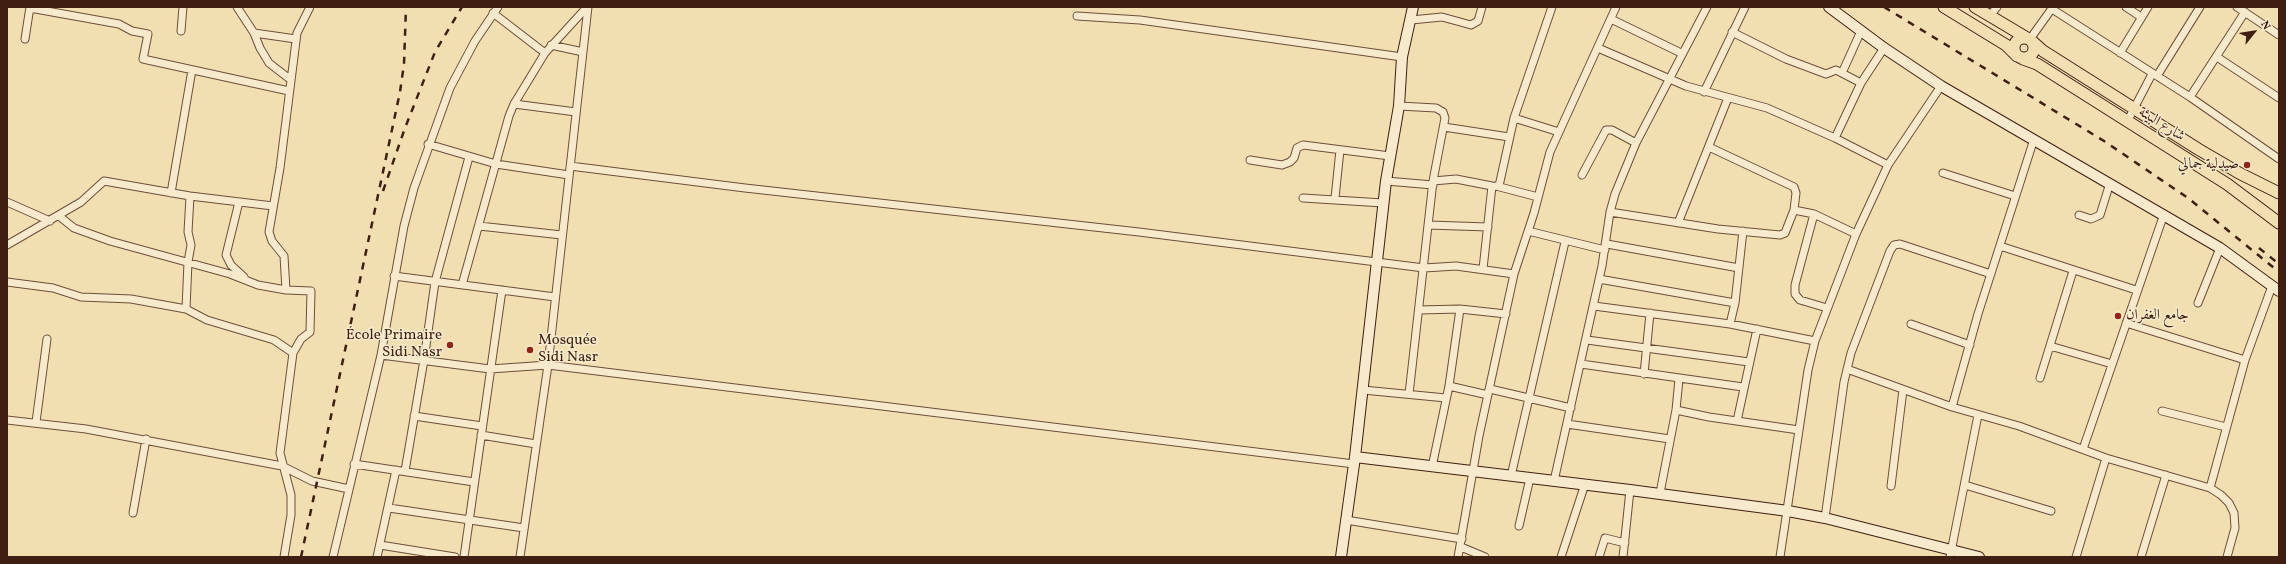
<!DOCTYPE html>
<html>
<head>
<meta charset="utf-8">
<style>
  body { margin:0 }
  #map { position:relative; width:2286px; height:564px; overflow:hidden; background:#f2dfb1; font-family:Vollkorn,serif }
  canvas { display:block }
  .frame { position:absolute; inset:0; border:8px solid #3e1f12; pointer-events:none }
  .north { position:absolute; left:2234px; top:12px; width:40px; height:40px; -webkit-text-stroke:3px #f7eacc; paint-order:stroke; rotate:60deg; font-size:11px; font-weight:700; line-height:16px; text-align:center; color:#3e1f12 }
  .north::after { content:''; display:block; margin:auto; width:14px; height:18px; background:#3e1f12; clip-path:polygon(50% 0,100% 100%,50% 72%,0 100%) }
</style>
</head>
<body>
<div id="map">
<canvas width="2286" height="564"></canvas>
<div class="frame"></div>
<div class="north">N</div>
</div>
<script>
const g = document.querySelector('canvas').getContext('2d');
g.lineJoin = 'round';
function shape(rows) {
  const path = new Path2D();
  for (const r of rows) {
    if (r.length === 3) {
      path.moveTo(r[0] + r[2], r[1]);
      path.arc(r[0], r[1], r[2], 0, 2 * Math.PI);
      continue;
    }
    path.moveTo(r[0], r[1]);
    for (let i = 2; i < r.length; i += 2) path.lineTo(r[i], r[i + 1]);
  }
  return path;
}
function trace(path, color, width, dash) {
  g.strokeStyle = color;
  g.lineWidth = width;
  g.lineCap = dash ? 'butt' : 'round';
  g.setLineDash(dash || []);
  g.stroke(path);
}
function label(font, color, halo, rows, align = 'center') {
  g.font = font + ' Vollkorn,Amiri,serif';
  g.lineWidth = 3;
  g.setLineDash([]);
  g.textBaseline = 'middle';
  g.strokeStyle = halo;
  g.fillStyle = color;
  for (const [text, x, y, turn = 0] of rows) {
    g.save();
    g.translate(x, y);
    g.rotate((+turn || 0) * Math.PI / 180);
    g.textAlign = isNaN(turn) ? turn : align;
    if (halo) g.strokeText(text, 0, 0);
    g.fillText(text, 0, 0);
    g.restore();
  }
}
const street = shape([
  [237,7,254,33,260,48,269,63,291,80],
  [2126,7,2141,17],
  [2237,7,2279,35],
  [30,8,119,24,132,31,148,34,143,59,289,91],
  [2052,9,2190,97,2279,159],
  [493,13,545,53],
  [1077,16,1140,20,1402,57],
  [1990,16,1997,7],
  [1611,19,1681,53],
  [1411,20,1442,17,1471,25,1478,21,1482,7],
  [181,31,183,7],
  [1732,32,1786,59,1826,74,1836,70,1861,83],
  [254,33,296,39],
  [25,39,30,7],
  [2030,39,2053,7],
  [551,45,583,52],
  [1598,48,1686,86,1767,108,1835,138,1888,165],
  [2120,53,2148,7],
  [2217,57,2279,98],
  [1842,73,1861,31],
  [2157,76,2200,7],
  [1704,92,1745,7],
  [2190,97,2245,12],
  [514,104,576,112],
  [1399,106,1436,108,1443,112,1445,118,1433,181,1409,394],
  [1514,118,1559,132],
  [2127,122,2152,74],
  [1444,127,1509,137],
  [1835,138,1861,83,1884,48],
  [428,144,496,164,569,175],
  [1250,160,1282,165,1290,162,1294,158,1297,148,1303,145,1390,156],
  [570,166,745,188,1139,232,1424,268,1456,266,1514,274],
  [1943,173,2015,196],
  [1582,175,1606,130,1612,130,1636,143],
  [1386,181,1433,185],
  [1433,181,1456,179,1492,186,1483,269],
  [1496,186,1538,197],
  [1499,186,1514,118,1552,7],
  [171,193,192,70],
  [1303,198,1383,203],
  [1335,198,1340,150],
  [7,202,50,221],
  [239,202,226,255,231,265,244,277],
  [1794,210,1814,214,1856,234],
  [1610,212,1718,229,1780,235,1785,233,1794,210,1796,193,1794,187,1709,147],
  [1814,214,1795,285,1795,294,1800,300,1827,308],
  [2079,215,2091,219,2100,215,2110,183],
  [59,216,74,228,110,241,230,274,258,285,286,290],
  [1678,223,1728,98],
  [1428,225,1488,227],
  [479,226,562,235],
  [1528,231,1605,250],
  [1607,244,1739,268],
  [7,245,81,202,104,181,190,196,273,206],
  [2000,246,2136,290],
  [394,276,555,297],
  [1599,279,1735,303],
  [7,282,53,288,81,297,131,299,186,309,207,320,274,340,293,353],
  [462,285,509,116,514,104,545,53,587,7],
  [2198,303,2220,248],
  [1594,306,1730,324,1815,341],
  [186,309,188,262,191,245,188,232,190,196],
  [1419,310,1460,309,1506,314],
  [2126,323,2245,360],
  [1730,324,1735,303,1743,231],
  [1911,324,1970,345],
  [1587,340,1749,362],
  [2050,346,2112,364],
  [381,355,490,369,548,365,1354,464],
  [1581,364,1743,387],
  [1847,369,1952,407,2019,426,2106,458,2210,488,2221,495,2229,503,2234,513,2235,528,2227,557],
  [1644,374,1650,313],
  [2040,378,2073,271],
  [1449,386,1488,395],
  [1490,389,1571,408],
  [1363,390,1446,398],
  [1952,407,1978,314,2034,139],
  [1676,410,1709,417,1799,430],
  [2162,411,2226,427],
  [414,416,482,426],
  [7,420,86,429,282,466,312,481,349,489],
  [1737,421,1757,329],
  [36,422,47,339],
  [1567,424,1670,439],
  [481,435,536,444],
  [2083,449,2164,214],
  [354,464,474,482],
  [1432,467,1449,386,1460,309],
  [405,471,424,360,435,282,469,157],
  [1511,476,1565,242],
  [1554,481,1602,266,1610,212,1615,194,1636,143,1707,7],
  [1965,485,2051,511],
  [1891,486,1903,390],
  [2210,488,2245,360,2272,286],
  [1660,493,1676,410,1679,379],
  [389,508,524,528],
  [133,513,146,439],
  [1825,518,1844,382,1851,353,1890,251,1894,245,1900,244,1991,274],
  [1346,520,1462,539],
  [1519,526,1530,478],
  [380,545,455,557],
  [1461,547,1485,557],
  [284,557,291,515,291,495,280,453,293,353,301,339,310,332,311,291,286,290,284,256,272,241,269,232,280,168,297,33,310,7],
  [333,557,381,355,404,226,414,188,450,88,475,41,498,7],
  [377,557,396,470],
  [464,557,502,290],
  [520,557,548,365,588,7],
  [1458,557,1479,436,1514,274,1534,213,1550,152,1616,7],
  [1561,557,1585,484],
  [1599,557,1605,538,1625,543],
  [1623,557,1630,490],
  [1780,557,1808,370,1815,341,1856,234,1888,165,1941,86],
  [1950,557,1978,415],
  [2076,557,2106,458],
  [2141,557,2166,475]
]);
const secondary = shape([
  [1829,7,1884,48,1941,86,2220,248,2279,291],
  [1355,457,1630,490,1788,511,1825,518,1979,557],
  [1341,557,1355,457,1386,181,1399,106,1402,57,1413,7]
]);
const primary = shape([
  [1944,7,2006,45,2017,56],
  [1975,7,2027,38],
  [2024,48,10],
  [2033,42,2043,51,2198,149,2239,173,2279,193],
  [2023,59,2037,64,2227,184,2279,223]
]);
trace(street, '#6b4f3a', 9);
trace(secondary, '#3e1f12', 12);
trace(primary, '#3e1f12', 13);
trace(street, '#f7eacc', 7);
trace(secondary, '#f7eacc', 10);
trace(primary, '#f2dfb1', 11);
trace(shape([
  [1884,7,2104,141,2188,198,2279,272],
  [383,191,405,128,435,52,462,7],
  [2259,248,2279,264],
  [301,557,400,92,404,64,406,7]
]), '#3e1f12', 2.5, [7, 7]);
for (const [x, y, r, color] of [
  [2247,165,4,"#8f2418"],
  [2118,316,4,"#8f2418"],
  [450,345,4,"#8f2418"],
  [530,350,4,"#8f2418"]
]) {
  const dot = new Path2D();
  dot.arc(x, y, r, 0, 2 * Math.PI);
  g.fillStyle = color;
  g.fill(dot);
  trace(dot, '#f7eacc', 1.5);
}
label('15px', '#3e1f12', '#f7eacc', [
  ["شارع البيئة",2161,125,32]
]);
label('15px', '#3e1f12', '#f7eacc', [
  ["صيدلية جمالي",2239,165],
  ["جامع الغفران",2126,316,"left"],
  ["École Primaire",442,336],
  ["Sidi Nasr",442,353],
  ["Mosquée",538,341,"left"],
  ["Sidi Nasr",538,358,"left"]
], 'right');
</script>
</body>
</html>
